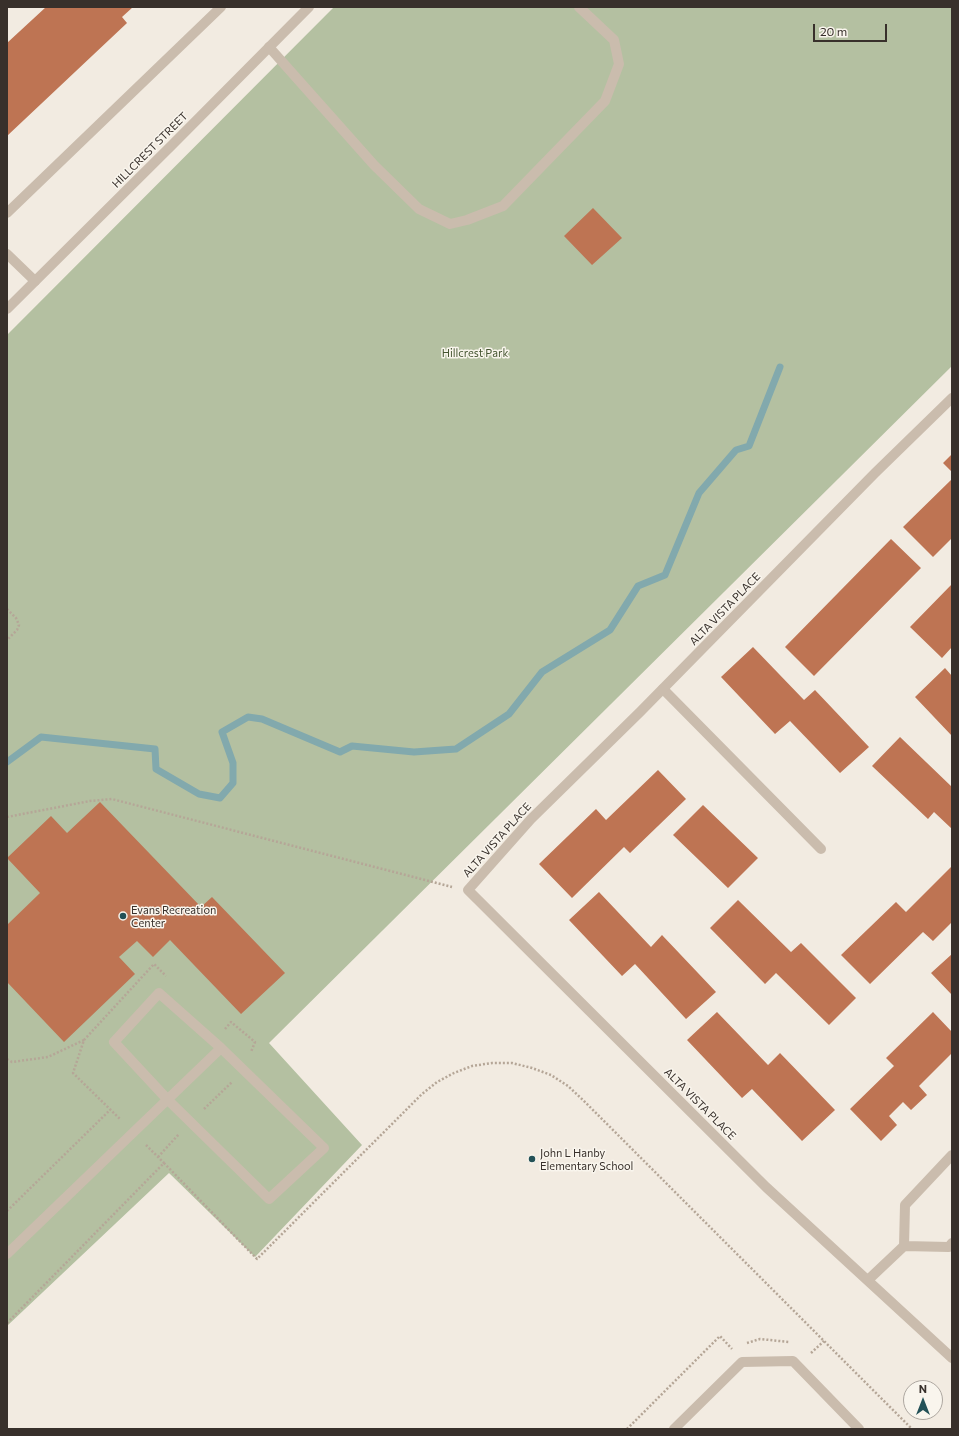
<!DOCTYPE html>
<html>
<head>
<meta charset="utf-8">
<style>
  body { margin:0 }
  #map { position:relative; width:959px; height:1436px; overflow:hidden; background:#f2ebe1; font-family:Commissioner,sans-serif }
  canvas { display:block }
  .frame { position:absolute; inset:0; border:8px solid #38302b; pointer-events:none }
  .north { position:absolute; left:903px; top:1380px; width:40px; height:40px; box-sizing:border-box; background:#f9f5ed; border:1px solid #aca69f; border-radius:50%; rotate:0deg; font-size:11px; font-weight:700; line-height:16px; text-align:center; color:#38302b }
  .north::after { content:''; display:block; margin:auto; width:14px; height:18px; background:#235157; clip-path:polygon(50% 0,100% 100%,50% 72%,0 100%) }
  .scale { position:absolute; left:813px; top:24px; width:74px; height:18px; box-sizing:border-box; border:2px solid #38302b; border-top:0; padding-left:5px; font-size:12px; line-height:14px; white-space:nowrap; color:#38302b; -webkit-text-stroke:3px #f9f5ed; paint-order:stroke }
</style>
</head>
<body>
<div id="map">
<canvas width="959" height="1436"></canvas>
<div class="frame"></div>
<div class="north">N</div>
<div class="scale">20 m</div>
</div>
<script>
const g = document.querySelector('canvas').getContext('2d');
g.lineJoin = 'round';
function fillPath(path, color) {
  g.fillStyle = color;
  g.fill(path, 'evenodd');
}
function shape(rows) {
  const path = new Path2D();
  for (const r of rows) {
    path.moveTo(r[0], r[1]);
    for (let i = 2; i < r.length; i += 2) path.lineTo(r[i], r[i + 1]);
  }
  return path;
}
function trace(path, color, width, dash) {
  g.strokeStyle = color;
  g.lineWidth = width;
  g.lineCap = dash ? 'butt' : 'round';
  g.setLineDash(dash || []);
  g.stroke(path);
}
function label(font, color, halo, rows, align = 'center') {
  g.font = font + ' Commissioner,sans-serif';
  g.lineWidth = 3;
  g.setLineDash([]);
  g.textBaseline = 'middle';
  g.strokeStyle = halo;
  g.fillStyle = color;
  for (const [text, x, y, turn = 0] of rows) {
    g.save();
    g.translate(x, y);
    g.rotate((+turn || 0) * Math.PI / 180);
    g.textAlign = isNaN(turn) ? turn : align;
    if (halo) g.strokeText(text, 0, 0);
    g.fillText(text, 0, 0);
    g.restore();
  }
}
fillPath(shape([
  [334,7,952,7,952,366,269,1043,362,1145,255,1257,169,1173,7,1326,7,335]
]), '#b4c0a1');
trace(shape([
  [7,762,41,737,155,749,156,769,199,794,220,798,233,783,233,763,222,732,248,717,262,719,340,752,352,746,414,752,456,749,509,714,542,672,610,630,638,586,665,575,699,493,736,450,749,446,780,367]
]), '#82a9ad', 7);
fillPath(shape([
  [46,7,133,7,122,17,127,23,7,136,7,43],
  [593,208,622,238,592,265,564,236],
  [952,454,952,472,943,463],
  [952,479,952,538,933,557,903,527],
  [891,539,921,568,814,676,785,647],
  [952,584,952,647,942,658,910,627],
  [753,647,804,700,815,690,869,747,840,773,790,721,775,734,721,677],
  [945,668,952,676,952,736,915,697],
  [900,737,952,787,952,829,934,812,928,819,872,766],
  [658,770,686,799,630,853,624,847,572,898,539,864,596,809,606,820],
  [100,802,201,907,212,897,285,973,241,1014,170,940,153,957,137,941,119,957,135,974,64,1042,7,982,7,925,40,893,7,858,51,816,67,833],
  [703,805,758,858,728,888,673,835],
  [952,866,952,922,933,941,923,932,870,984,841,955,896,902,906,912],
  [599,892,651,947,662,935,716,992,686,1019,635,964,622,976,569,920],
  [738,900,791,952,801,943,856,998,829,1025,776,973,765,984,710,928],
  [952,954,952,995,931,973],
  [717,1012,768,1065,780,1053,835,1110,802,1141,752,1089,742,1098,687,1040],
  [933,1012,952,1032,952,1053,919,1086,927,1095,911,1110,903,1102,889,1116,897,1125,881,1141,850,1109,894,1066,886,1058]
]), '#be7453');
trace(shape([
  [7,609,16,618,19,625,17,630,7,640],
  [7,817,90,801,112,799,452,887],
  [225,1029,231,1022,255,1042,251,1052],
  [84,1040,154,964,166,976],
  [7,1059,12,1062,48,1057,84,1040,73,1073,121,1120],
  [204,1109,232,1082],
  [146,1145,164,1163],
  [158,1157,179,1134],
  [7,1211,110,1110],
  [7,1323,164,1163,257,1259,422,1094,437,1082,454,1073,472,1066,492,1063,512,1063,532,1068,551,1075,568,1086,583,1100,912,1429],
  [747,1343,760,1339,789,1342],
  [811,1353,824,1341],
  [627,1429,720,1336,732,1349]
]), '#b5a697', 2.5, [2, 2]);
trace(shape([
  [269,47,374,165,419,209,450,224,467,220,503,206,605,101,619,64,614,40,579,7],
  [7,213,221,7],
  [7,254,35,281],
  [663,689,821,849],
  [159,993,221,1048,324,1148,269,1199,167,1099,114,1042,159,993],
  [904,1246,905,1205,952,1155],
  [7,1254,221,1048],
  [868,1280,904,1246,949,1247,952,1243],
  [674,1429,742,1362,793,1361,859,1429]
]), '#cabcad', 10);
trace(shape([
  [952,398,875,473,640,712,531,819,468,890,766,1187,952,1358]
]), '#cabcad', 10);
trace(shape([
  [7,309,172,145,309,7]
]), '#cabcad', 10);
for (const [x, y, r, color] of [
  [123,916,4,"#235157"],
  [532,1159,4,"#235157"]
]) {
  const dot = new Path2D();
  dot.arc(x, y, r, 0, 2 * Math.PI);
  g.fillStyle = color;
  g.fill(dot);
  trace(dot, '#f9f5ed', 1.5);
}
label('11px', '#38302b', '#f9f5ed', [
  ["HILLCREST STREET",150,150,-45],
  ["ALTA VISTA PLACE",725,609,-46],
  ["ALTA VISTA PLACE",497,840,-48],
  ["ALTA VISTA PLACE",700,1104,45]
]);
label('11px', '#455531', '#f9f5ed', [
  ["Hillcrest Park",475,353]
]);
label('11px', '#38302b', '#f9f5ed', [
  ["Evans Recreation",131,910],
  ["Center",131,923],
  ["John L Hanby",540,1153],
  ["Elementary School",540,1166]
], 'left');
</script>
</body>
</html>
